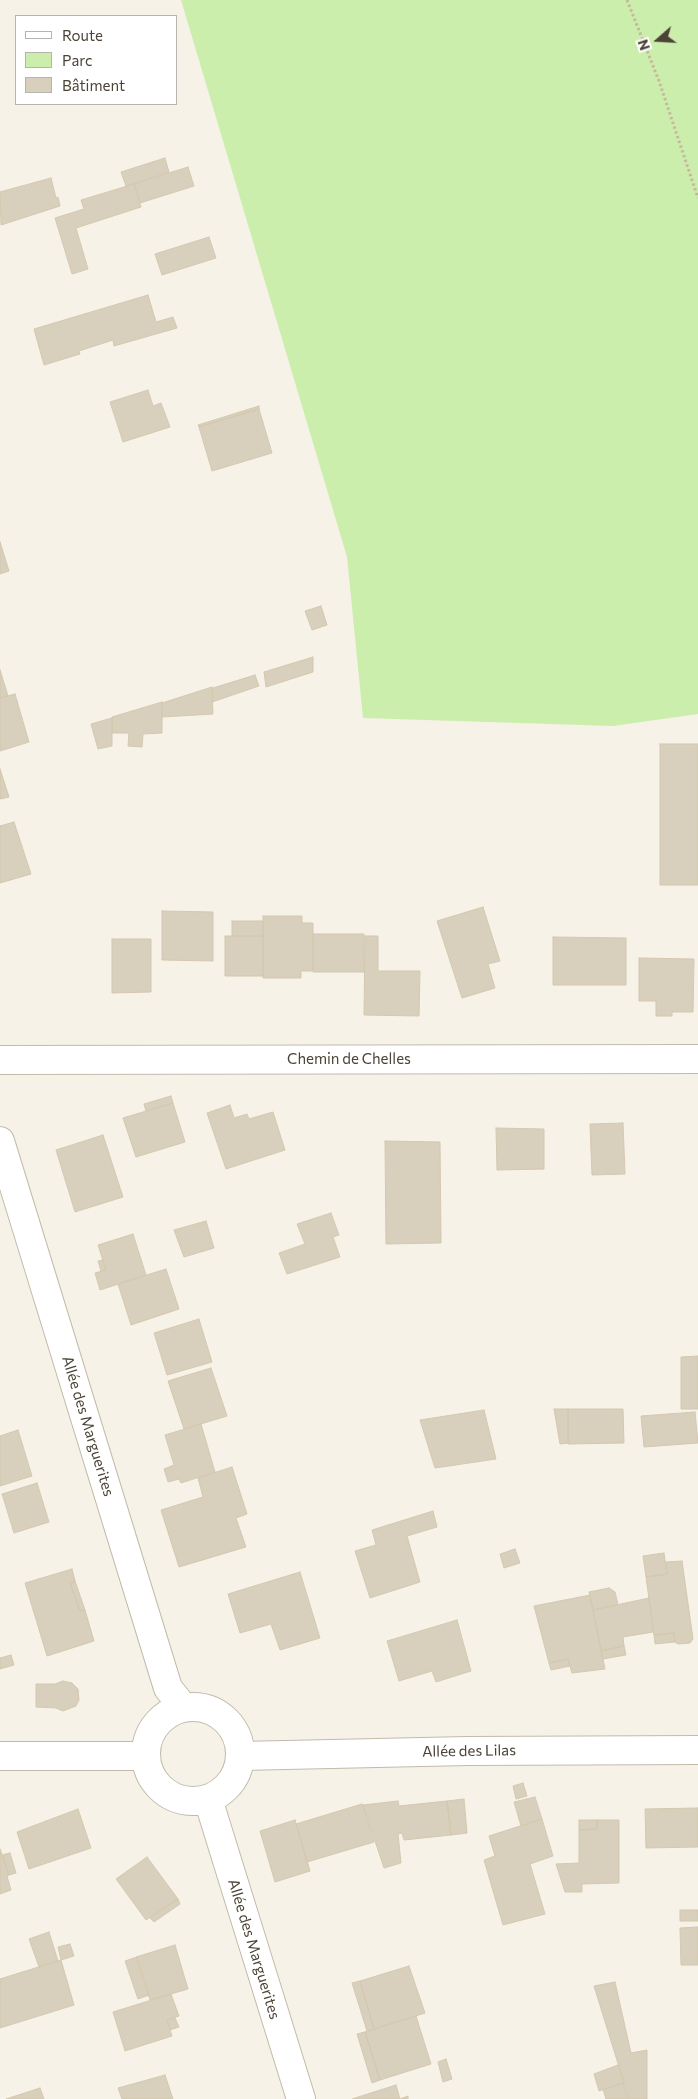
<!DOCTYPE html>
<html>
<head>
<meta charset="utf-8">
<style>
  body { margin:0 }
  #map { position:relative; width:698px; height:2099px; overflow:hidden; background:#f6f2e8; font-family:Commissioner,sans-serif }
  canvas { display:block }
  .legend { position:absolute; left:15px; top:15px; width:162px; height:90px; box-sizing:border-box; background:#fff; border:1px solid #b7b4af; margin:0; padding:6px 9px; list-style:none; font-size:15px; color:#4a4336 }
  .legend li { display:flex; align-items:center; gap:10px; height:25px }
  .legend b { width:25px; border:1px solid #b7b4af }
  .north { position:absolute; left:633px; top:15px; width:50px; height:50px; -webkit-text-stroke:4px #fff; paint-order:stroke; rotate:251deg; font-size:14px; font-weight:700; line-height:20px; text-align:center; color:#4a4336 }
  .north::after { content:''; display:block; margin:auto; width:18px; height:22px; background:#4a4336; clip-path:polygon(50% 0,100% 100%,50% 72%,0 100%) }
</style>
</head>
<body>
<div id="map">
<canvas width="698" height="2099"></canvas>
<ul class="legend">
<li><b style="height:6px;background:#fff"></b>Route</li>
<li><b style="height:14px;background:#cceead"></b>Parc</li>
<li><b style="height:14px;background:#d8cfbc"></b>Bâtiment</li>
</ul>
<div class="north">N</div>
</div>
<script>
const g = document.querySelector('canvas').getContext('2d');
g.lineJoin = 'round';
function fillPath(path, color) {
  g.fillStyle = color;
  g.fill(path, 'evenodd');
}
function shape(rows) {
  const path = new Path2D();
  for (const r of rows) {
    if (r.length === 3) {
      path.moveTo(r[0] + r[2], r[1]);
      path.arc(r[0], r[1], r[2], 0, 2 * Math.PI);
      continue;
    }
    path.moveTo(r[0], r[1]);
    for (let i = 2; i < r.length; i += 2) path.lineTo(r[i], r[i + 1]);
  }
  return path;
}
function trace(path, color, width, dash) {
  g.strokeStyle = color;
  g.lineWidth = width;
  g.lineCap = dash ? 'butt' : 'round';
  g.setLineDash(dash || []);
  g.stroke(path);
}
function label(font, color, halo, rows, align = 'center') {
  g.font = font + ' Commissioner,sans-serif';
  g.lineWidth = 4;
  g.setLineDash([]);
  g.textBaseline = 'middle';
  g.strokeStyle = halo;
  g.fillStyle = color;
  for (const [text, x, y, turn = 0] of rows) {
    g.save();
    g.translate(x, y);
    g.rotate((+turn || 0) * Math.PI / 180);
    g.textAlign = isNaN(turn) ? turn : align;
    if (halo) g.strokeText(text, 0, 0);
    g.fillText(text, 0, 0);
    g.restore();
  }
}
fillPath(shape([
  [181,0,698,0,698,714,613,726,363,718,347,557]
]), '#cceead');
const building = shape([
  [165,158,169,172,126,186,121,172,165,158],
  [188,167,194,186,140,203,134,184,188,167],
  [51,178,56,198,58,197,60,206,1,225,0,192,51,178],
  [134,184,141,207,76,228,88,269,72,274,55,218,84,209,81,200,134,184],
  [209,237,216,258,162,275,155,254,209,237],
  [148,295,156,322,173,317,177,328,114,346,113,340,79,351,80,354,44,365,34,329,148,295],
  [148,390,153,406,161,403,170,427,123,442,110,402,148,390],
  [259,406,259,409,199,427,198,425,259,406],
  [259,409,272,453,212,471,199,427,259,409],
  [0,542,9,571,0,574,0,542],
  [321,606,327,625,312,630,305,611,321,606],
  [313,657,313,672,266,687,264,672,313,657],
  [0,670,8,696,0,698,0,670],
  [255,675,259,686,212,702,213,688,255,675],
  [212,687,213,714,162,717,162,703,212,687],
  [15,694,29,742,0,751,0,698,15,694],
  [162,702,162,733,143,734,142,747,128,746,129,733,112,733,112,717,162,702],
  [112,718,112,746,98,749,91,724,112,718],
  [660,744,698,744,698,885,660,885,660,744],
  [0,769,9,797,0,799,0,769],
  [14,822,31,874,0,883,0,826,14,822],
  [483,907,500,961,488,964,495,988,462,998,437,921,483,907],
  [162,911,213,912,213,961,162,960,162,911],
  [263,916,302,916,302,923,313,923,313,971,301,971,301,978,263,978,263,916],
  [232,921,263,921,263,936,232,936,232,921],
  [313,934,364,934,364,972,313,972,313,934],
  [225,936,263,936,263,976,225,976,225,936],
  [365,936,378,936,378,971,420,971,419,1016,364,1015,365,936],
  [553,937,626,938,626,985,553,985,553,937],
  [112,939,151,939,151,992,112,993,112,939],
  [639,958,694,959,693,1012,672,1012,672,1016,656,1016,656,1001,639,1001,639,958],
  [171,1096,173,1103,146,1111,144,1104,171,1096],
  [173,1103,185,1142,136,1157,123,1118,173,1103],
  [230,1105,234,1118,247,1114,249,1119,273,1112,285,1150,226,1169,207,1113,230,1105],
  [623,1123,625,1174,592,1175,590,1124,623,1123],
  [496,1128,544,1129,544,1169,497,1170,496,1128],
  [103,1135,123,1197,75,1212,56,1150,103,1135],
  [385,1141,440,1142,441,1243,386,1244,385,1141],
  [331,1213,339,1235,333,1237,340,1257,287,1274,279,1253,305,1244,297,1224,331,1213],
  [206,1221,214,1248,184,1257,174,1230,206,1221],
  [133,1234,146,1275,100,1290,95,1273,106,1270,98,1245,133,1234],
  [103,1260,106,1270,101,1271,98,1261,103,1260],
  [166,1269,179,1309,131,1325,118,1284,166,1269],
  [199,1319,212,1362,167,1375,154,1333,199,1319],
  [698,1356,698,1409,681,1409,681,1357,698,1356],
  [211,1368,227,1416,184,1429,168,1381,211,1368],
  [554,1409,568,1409,568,1443,560,1444,554,1409],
  [568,1409,623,1409,624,1443,568,1444,568,1409],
  [484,1410,496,1459,435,1468,420,1420,484,1410],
  [695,1412,698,1443,644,1447,641,1416,695,1412],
  [201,1424,215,1472,181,1483,179,1479,168,1482,164,1469,174,1465,165,1435,201,1424],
  [18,1430,32,1476,0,1486,0,1436,18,1430],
  [232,1467,247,1514,236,1518,246,1547,179,1567,161,1510,203,1497,198,1478,232,1467],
  [37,1483,49,1522,14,1533,2,1494,37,1483],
  [433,1511,437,1527,407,1536,420,1582,370,1598,355,1551,376,1545,372,1530,433,1511],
  [515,1549,520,1563,504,1568,500,1554,515,1549],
  [664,1553,667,1574,646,1577,643,1556,664,1553],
  [682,1561,693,1639,690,1643,678,1644,675,1642,674,1633,654,1635,646,1577,667,1574,666,1562,682,1561],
  [72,1569,75,1581,70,1583,80,1611,85,1610,94,1641,47,1656,25,1583,72,1569],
  [300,1572,320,1638,280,1650,271,1624,240,1633,228,1594,300,1572],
  [75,1581,85,1610,80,1611,70,1583,75,1581],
  [609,1588,615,1592,618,1605,593,1610,589,1592,609,1588],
  [590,1595,605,1669,572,1673,568,1659,549,1663,534,1606,590,1595],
  [649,1598,653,1632,623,1637,624,1646,601,1651,593,1610,649,1598],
  [457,1620,471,1671,436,1682,432,1671,399,1681,387,1641,457,1620],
  [674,1633,675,1642,655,1644,654,1635,674,1633],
  [624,1646,626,1655,603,1659,601,1651,624,1646],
  [11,1655,14,1665,0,1669,0,1658,11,1655],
  [568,1659,570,1666,551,1670,549,1663,568,1659],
  [63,1681,72,1683,78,1689,79,1700,76,1706,63,1711,56,1708,36,1707,36,1684,55,1684,63,1681],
  [523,1783,527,1796,516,1799,513,1786,523,1783],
  [535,1797,542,1819,521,1826,514,1802,535,1797],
  [464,1799,467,1833,451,1835,447,1801,464,1799],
  [398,1801,399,1806,447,1801,451,1835,404,1840,402,1833,398,1834,401,1863,384,1868,363,1805,398,1801],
  [362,1804,374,1842,307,1862,296,1824,362,1804],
  [698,1808,698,1847,646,1848,645,1809,698,1808],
  [78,1809,91,1848,29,1869,17,1832,78,1809],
  [542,1819,553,1856,530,1864,545,1914,503,1925,484,1860,495,1856,489,1836,542,1819],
  [295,1820,310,1871,275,1882,260,1831,295,1820],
  [579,1820,597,1820,597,1829,579,1830,579,1820],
  [597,1820,619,1820,619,1883,582,1884,582,1892,565,1892,556,1864,579,1863,579,1830,597,1829,597,1820],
  [0,1849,9,1875,7,1876,11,1890,0,1894,0,1849],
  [10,1853,16,1873,9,1875,2,1855,10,1853],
  [147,1857,178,1899,146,1920,116,1879,147,1857],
  [178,1899,180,1904,154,1922,150,1918,178,1899],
  [680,1910,698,1910,698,1921,680,1921,680,1910],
  [698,1927,698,1965,681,1965,680,1928,698,1927],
  [49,1932,58,1961,39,1967,29,1939,49,1932],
  [70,1944,74,1956,61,1960,58,1947,70,1944],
  [175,1945,188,1989,150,2000,136,1957,175,1945],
  [137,1957,149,1995,138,1999,125,1961,137,1957],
  [61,1960,74,2005,0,2028,0,1979,61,1960],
  [409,1966,425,2013,374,2029,360,1981,409,1966],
  [360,1981,374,2029,367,2031,352,1983,360,1981],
  [615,1982,631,2053,647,2050,647,2099,629,2099,594,1986,615,1982],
  [171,1994,179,2016,167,2020,172,2036,125,2051,113,2012,171,1994],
  [416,2016,431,2064,380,2080,365,2032,416,2016],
  [175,2018,179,2027,170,2030,167,2020,175,2018],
  [365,2032,380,2080,372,2083,357,2034,365,2032],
  [446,2059,452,2079,443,2082,438,2062,446,2059],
  [618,2065,624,2083,599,2091,594,2074,618,2065],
  [165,2075,173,2099,122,2099,118,2088,165,2075],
  [623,2083,628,2099,606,2099,603,2089,623,2083],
  [396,2085,400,2099,408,2096,408,2099,352,2099,396,2085],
  [40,2088,44,2099,6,2099,40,2088]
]);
fillPath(building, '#d8cfbc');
trace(building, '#d4c8ae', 1);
const street = shape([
  [0,1060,698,1059],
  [0,1141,168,1688,183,1707],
  [193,1754,47],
  [0,1756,145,1756],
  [240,1756,468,1751,698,1750],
  [208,1799,301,2099]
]);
trace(street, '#c2bba9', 30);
trace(shape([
  [627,0,659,81,698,198]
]), '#c5b999', 3, [2.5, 2.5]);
trace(street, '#fff', 28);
label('15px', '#4a4336', '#fff', [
  ["Chemin de Chelles",349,1059],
  ["Allée des Marguerites",88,1426,73],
  ["Allée des Lilas",469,1751,-1],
  ["Allée des Marguerites",254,1949,73]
]);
</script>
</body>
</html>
